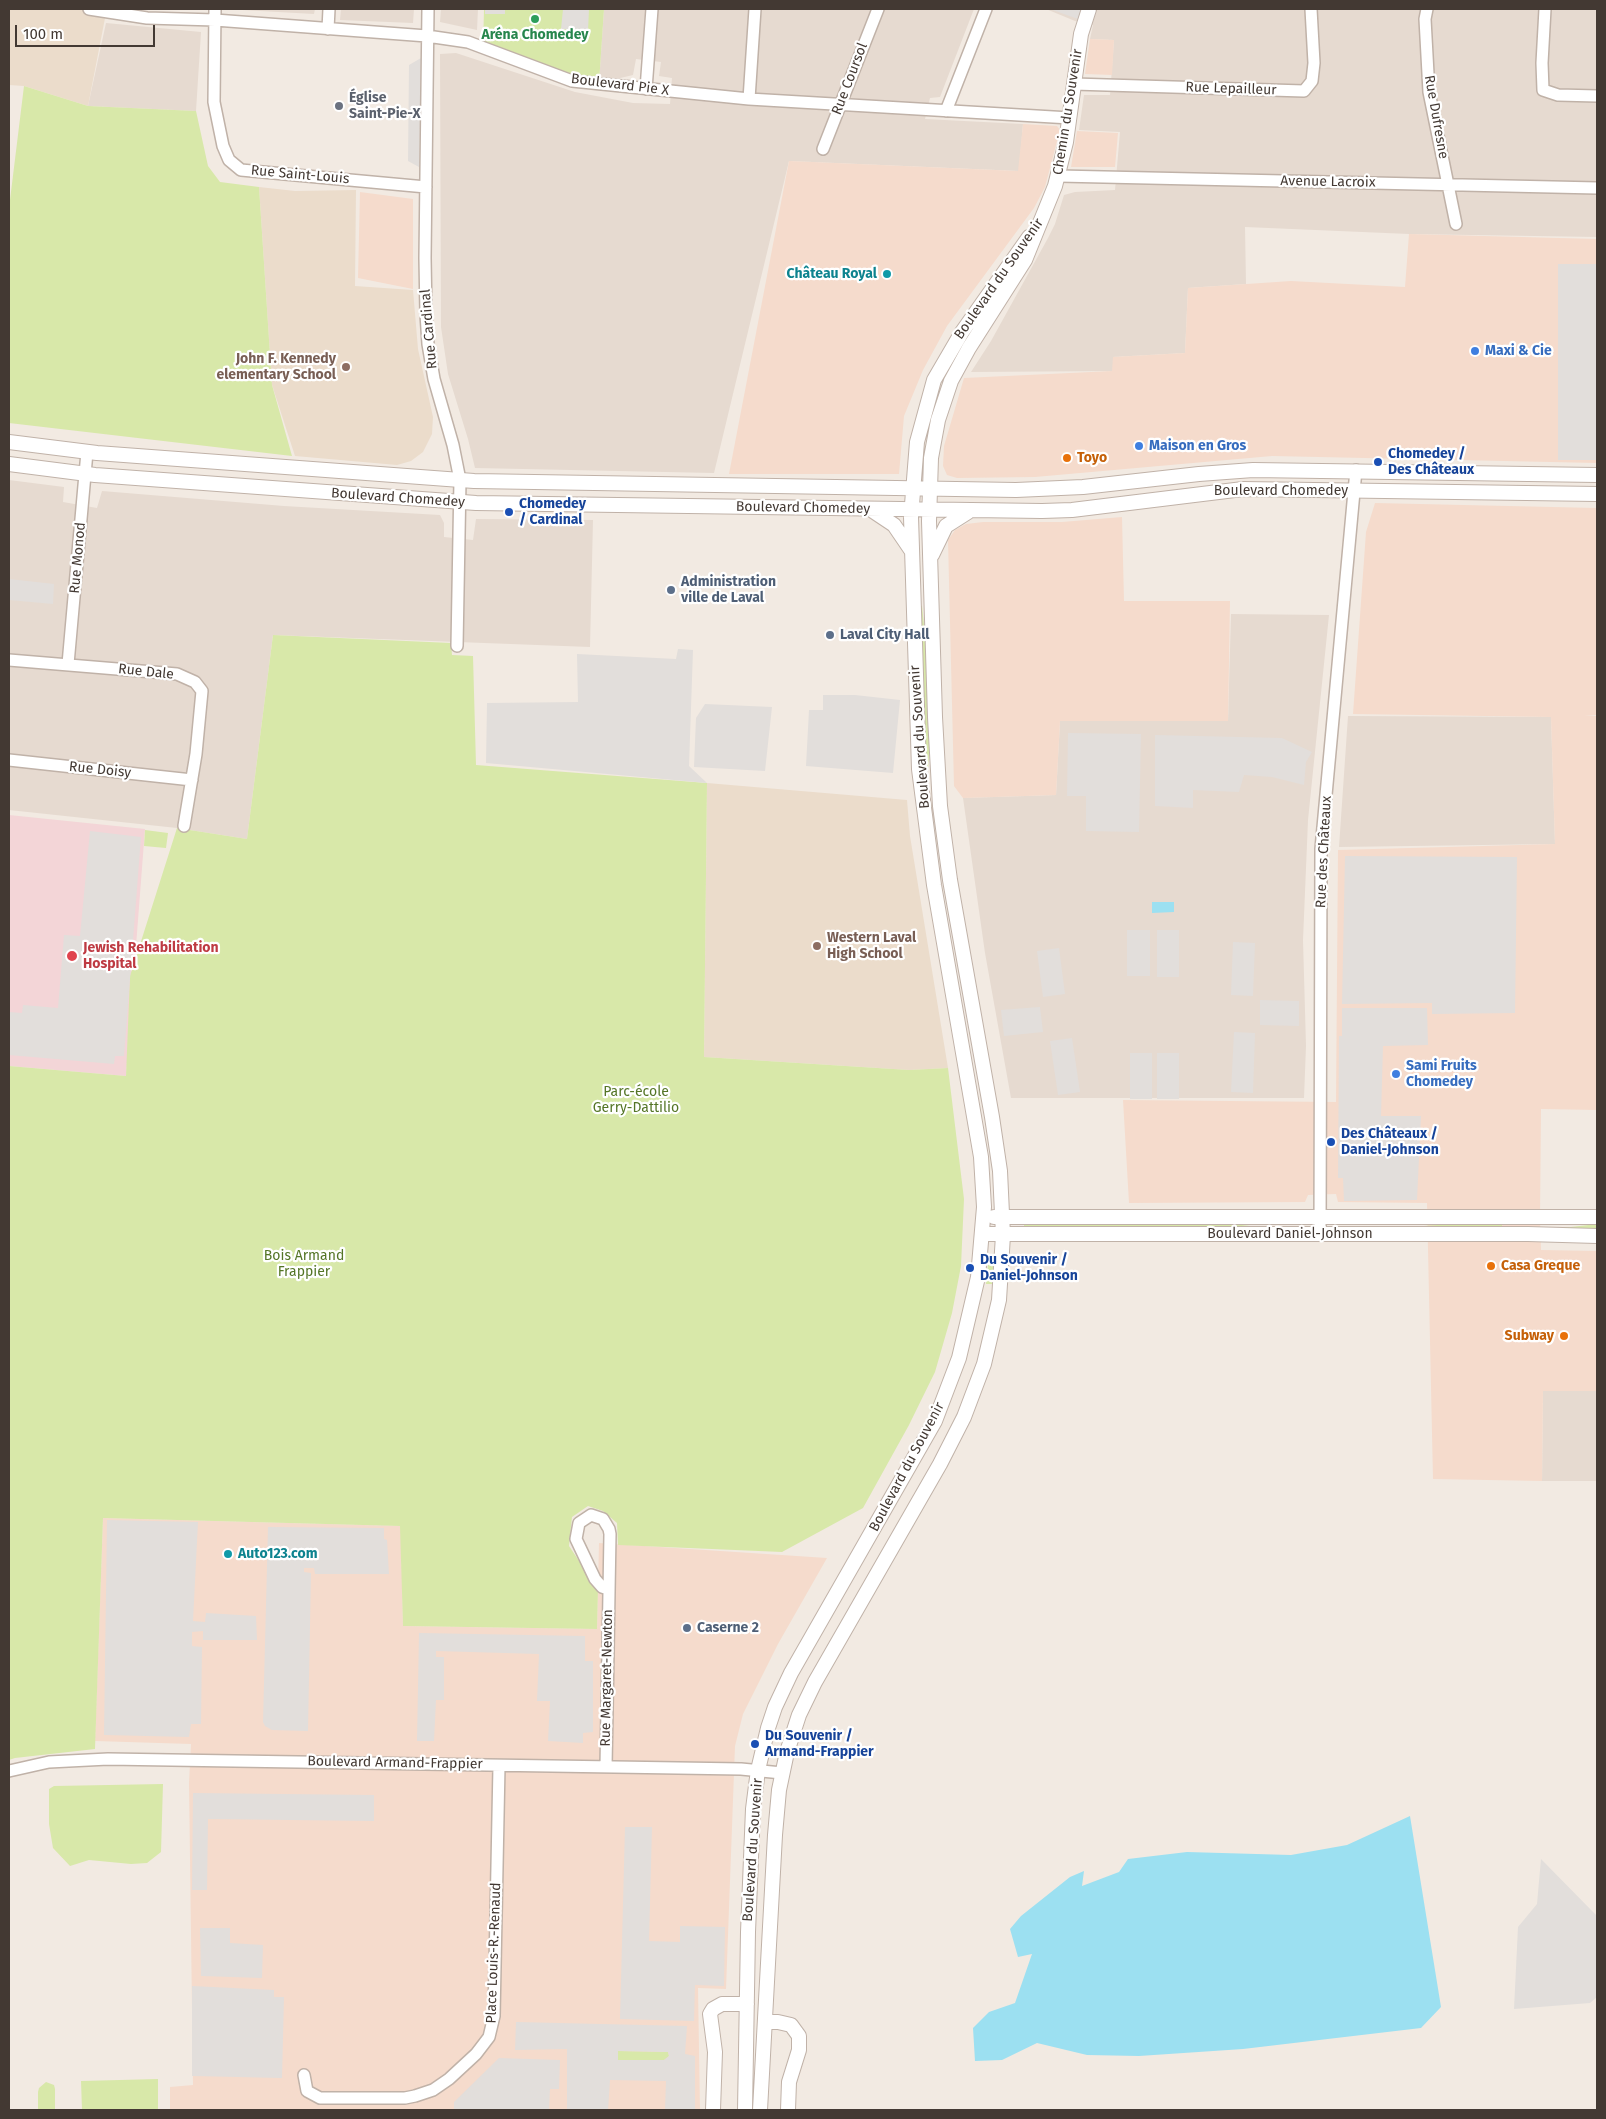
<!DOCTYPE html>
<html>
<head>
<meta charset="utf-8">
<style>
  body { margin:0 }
  #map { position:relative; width:1606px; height:2119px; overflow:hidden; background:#f2eae2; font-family:"Fira Sans",sans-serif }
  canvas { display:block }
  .frame { position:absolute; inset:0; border:10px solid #433933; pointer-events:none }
  .scale { position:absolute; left:15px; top:25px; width:140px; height:22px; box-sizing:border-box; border:2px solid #433933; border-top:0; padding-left:6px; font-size:15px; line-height:18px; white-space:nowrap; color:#433933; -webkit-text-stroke:4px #fff; paint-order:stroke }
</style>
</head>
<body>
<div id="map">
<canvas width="1606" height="2119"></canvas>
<div class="frame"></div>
<div class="scale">100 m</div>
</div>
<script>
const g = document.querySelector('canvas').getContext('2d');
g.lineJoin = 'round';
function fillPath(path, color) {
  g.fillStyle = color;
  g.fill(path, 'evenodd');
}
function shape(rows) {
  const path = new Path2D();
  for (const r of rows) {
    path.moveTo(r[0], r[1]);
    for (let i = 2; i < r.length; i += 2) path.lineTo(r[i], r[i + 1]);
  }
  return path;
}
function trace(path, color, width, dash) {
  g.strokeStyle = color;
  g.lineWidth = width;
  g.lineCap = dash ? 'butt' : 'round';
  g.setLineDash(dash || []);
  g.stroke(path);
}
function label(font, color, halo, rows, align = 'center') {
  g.font = font + ' "Fira Sans",sans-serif';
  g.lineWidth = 4.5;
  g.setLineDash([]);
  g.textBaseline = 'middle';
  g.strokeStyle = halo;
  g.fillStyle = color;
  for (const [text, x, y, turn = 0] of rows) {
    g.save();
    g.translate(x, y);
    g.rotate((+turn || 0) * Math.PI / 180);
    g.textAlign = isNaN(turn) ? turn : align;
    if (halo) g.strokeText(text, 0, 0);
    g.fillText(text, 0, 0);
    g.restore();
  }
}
fillPath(shape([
  [224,9,315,9,314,14],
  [341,9,414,9,413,23,340,20],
  [441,9,478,9,477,30,440,22],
  [604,9,974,9,940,97,930,98,925,119,1023,124,1019,171,789,161,714,473,475,468,468,439,448,374,441,327,440,54,456,53,575,92,633,103,670,104,672,78,659,76,661,62,636,59,633,75,599,83],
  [1046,9,1597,9,1597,237,1409,234,1245,227,1246,284,1188,288,1185,353,1113,357,1113,371,971,372,991,341,1048,238,1055,224,1064,195,1075,192,1115,190,1120,132,1079,130,1084,95,1110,95,1114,40,1090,39,1093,25,1075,21],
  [106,23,201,32,196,111,88,106],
  [9,480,64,487,63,502,97,508,102,491,284,506,440,515,444,523,444,537,473,540,476,519,593,520,590,647,273,635,247,839,177,828,9,810],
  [1231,614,1329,615,1308,820,1303,940,1306,1046,1304,1098,1011,1098,985,953,963,798,1056,795,1060,721,1228,721],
  [1348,716,1551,717,1555,844,1339,847],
  [1543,1391,1597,1391,1597,1481,1542,1481]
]), '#e6dad0');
fillPath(shape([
  [1090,39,1114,40,1112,75,1085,74],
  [1023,124,1057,126,1060,130,1045,187,1034,208,947,326,923,370,904,416,899,474,729,474,789,161,1018,171],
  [1077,131,1118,133,1115,167,1071,167],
  [360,192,413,199,413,289,358,278],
  [1409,234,1597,239,1597,463,1272,456,1035,477,957,478,947,475,943,466,944,446,964,378,1112,371,1113,357,1185,353,1188,288,1291,281,1405,287],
  [1375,503,1597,508,1597,715,1585,716,1597,716,1597,1110,1541,1109,1540,1218,1541,1250,1597,1251,1597,1391,1543,1391,1542,1481,1433,1479,1427,1203,1338,1202,1336,1194,1308,1195,1305,1202,1129,1203,1123,1100,1336,1102,1338,850,1555,844,1551,717,1353,714,1366,532],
  [1122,517,1124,601,1230,601,1228,721,1060,721,1056,795,963,798,954,786,948,540,955,530,966,524,983,522,1062,522],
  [103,1518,401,1526,403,1626,597,1629,599,1543,827,1558,778,1644,743,1714,735,1746,726,1989,698,1988,700,2110,170,2110,170,2087,193,2085,189,1783,191,1744,95,1741]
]), '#f5dbcc');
fillPath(shape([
  [9,9,89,9,106,13,88,106,24,86,9,85],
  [259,187,295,191,356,190,355,286,413,290,418,349,433,417,432,434,423,452,411,461,397,465,295,456,272,385],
  [707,783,907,800,910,836,948,1068,909,1070,704,1057]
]), '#ebdccb');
fillPath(shape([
  [9,815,145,829,126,1076,9,1066]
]), '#f3d5d7');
fillPath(shape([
  [484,9,604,9,599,83,595,83,483,48],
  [24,86,88,106,196,111,208,166,220,182,259,187,272,385,292,456,9,423,9,208],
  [921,606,922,606,928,663,930,739,928,769,926,769],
  [273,635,451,643,452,655,473,656,476,765,707,783,704,1057,909,1070,948,1068,964,1199,961,1266,952,1313,935,1372,909,1425,863,1508,782,1552,618,1545,617,1523,603,1511,588,1506,572,1517,569,1546,598,1589,597,1629,403,1626,400,1526,103,1518,95,1749,15,1758,9,1760,9,1066,126,1076,130,976,177,828,247,839],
  [145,830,168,833,166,848,144,846],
  [1479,1222,1502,1222,1502,1229,1410,1227],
  [1024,1223,1259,1223,1259,1224,1215,1229,1024,1229],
  [1597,1224,1597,1228,1537,1229,1537,1227,1571,1227],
  [989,1254,995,1254,993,1284,986,1284],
  [163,1784,161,1852,147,1863,131,1864,89,1860,70,1866,53,1848,49,1824,49,1789,54,1786],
  [618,2051,668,2052,669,2056,664,2060,618,2060],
  [158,2079,158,2110,82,2110,81,2081],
  [46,2082,54,2085,55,2089,55,2110,38,2110,38,2092,39,2088]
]), '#d8e8a9');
fillPath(shape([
  [485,9,505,9,505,14,485,14],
  [563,9,589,9,588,31,561,29],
  [1050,9,1082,9,1078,19],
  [421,58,419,167,408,161,409,65],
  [1558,264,1597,264,1597,460,1558,460],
  [9,579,54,584,53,604,9,600],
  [678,649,693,650,689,766,707,783,486,763,487,703,578,702,577,654,676,659],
  [823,695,855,695,900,700,893,773,806,766,809,710,823,710],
  [705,704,772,707,765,771,694,767,696,718],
  [1068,733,1141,734,1139,832,1086,831,1086,796,1067,796],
  [1155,735,1282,738,1312,752,1306,762,1304,785,1272,777,1244,775,1239,792,1193,790,1193,808,1155,806],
  [90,831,141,837,124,1056,115,1056,114,1064,9,1055,9,1012,22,1013,23,1005,58,1008,64,935,80,936],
  [1345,856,1517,857,1515,1013,1432,1014,1432,1003,1342,1004],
  [1127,930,1150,930,1150,976,1127,976],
  [1157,930,1179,930,1179,977,1157,977],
  [1233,942,1255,943,1253,996,1231,995],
  [1059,948,1065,994,1043,997,1037,951],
  [1260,1000,1299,1001,1299,1026,1260,1025],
  [1040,1007,1043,1032,1004,1036,1001,1010],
  [1342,1008,1427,1008,1428,1045,1383,1046,1381,1116,1421,1116,1417,1200,1344,1201,1343,1178,1338,1178,1339,1036,1342,1036],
  [1234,1032,1255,1033,1253,1093,1231,1092],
  [1072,1038,1080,1092,1058,1095,1050,1041],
  [1130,1053,1152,1053,1152,1099,1130,1099],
  [1157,1053,1179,1053,1179,1099,1157,1099],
  [107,1520,198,1522,193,1621,205,1622,206,1613,256,1616,257,1640,203,1640,203,1631,192,1632,192,1646,202,1647,201,1724,191,1724,189,1737,104,1735],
  [268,1527,384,1528,384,1539,387,1540,389,1574,315,1574,314,1568,304,1568,304,1572,311,1573,308,1731,272,1730,265,1726,263,1722],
  [419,1633,585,1636,585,1661,593,1661,593,1732,583,1733,583,1743,548,1741,550,1701,537,1701,539,1654,436,1651,436,1657,444,1657,444,1700,436,1700,434,1741,417,1741],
  [193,1793,374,1795,374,1821,208,1819,207,1890,192,1890],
  [625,1827,652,1827,649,1941,680,1942,680,1926,725,1927,724,1986,695,1985,694,2021,620,2019],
  [1541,1859,1597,1916,1597,1997,1590,2003,1514,2009,1518,1927,1537,1904],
  [200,1928,230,1928,230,1943,263,1945,262,1978,201,1976],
  [192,1986,274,1990,274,1997,284,1997,282,2078,192,2076],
  [516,2022,687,2026,685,2054,695,2056,695,2110,665,2110,666,2081,610,2080,608,2110,567,2110,567,2049,515,2050],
  [618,2051,668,2052,669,2056,664,2060,618,2060],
  [499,2058,560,2060,559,2089,550,2089,549,2110,454,2110,454,2102]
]), '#e2dedb');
fillPath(shape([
  [1152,902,1174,902,1174,912,1152,913],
  [1410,1816,1441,2007,1421,2028,1243,2049,1139,2056,1087,2055,1037,2043,1002,2060,975,2061,973,2028,989,2012,1015,2003,1032,1954,1018,1957,1010,1929,1021,1916,1070,1877,1084,1871,1082,1886,1119,1872,1128,1859,1187,1852,1291,1855,1347,1845]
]), '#9ce0f1');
const minor = shape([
  [89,9,147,18,215,20,427,36,468,42,572,81,749,99,1070,118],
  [215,9,214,102,223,146,229,160,241,170,426,187],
  [428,9,425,258,426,314,428,344,434,379,453,445,460,480,457,646],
  [1427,9,1425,19,1429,92,1456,224],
  [1545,9,1542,63,1543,90,1558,95,1597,96],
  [328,29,329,9],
  [1074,84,1304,91,1312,81,1314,63,1311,9],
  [646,89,652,9],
  [749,99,755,9],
  [946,111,986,9],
  [823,149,878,9],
  [1059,176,1597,188],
  [9,660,177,674,195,682,202,691,196,754,184,826],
  [68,664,87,452],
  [9,760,192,780],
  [1320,1235,1321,849,1356,470],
  [606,1767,610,1534,609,1529,603,1519,591,1515,579,1523,576,1539,595,1579,602,1587,608,1589],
  [9,1771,49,1762,108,1759,741,1769,782,1773],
  [304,2075,307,2091,320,2098,405,2098,415,2096,433,2090,449,2079,476,2054,489,2037,494,2016,499,1766]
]);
const tertiary = shape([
  [9,442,97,453,474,481,1016,490,1083,487,1199,474,1253,470,1597,475],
  [9,464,95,475,476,503,1042,511,1072,510,1243,489,1597,494],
  [873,511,894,525,911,550],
  [932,555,946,526,968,512],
  [994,1217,1597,1217],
  [983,1234,1528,1234,1597,1236],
  [765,2022,778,2022,791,2025,799,2036,799,2050,789,2082,788,2110],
  [713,2110,715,2052,710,2014,713,2009,722,2004,747,2004],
  [745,2110,748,1932,753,1809,758,1770,768,1728,775,1707,791,1673,935,1421,959,1358,978,1277,984,1207,981,1157,934,885,919,769,911,517,917,442,934,380,962,332,1029,237],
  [760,2110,775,1835,779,1790,787,1752,799,1715,815,1682,940,1464,964,1417,984,1364,999,1300,1003,1235,1000,1171,992,1117,950,880,940,806,935,717,929,521,931,458,938,420,951,381,969,348,1025,260,1055,186,1066,142,1081,34,1089,9]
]);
trace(minor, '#c0b2a8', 14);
trace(tertiary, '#c0b2a8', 16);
trace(minor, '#fff', 11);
trace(tertiary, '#fff', 14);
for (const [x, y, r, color] of [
  [535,19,5,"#2e9e5b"],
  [339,106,5,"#6b7280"],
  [887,274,5,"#0f9aa8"],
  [1475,351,5,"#3f7fe0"],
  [346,367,5,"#8d6e63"],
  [1139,446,5,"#3f7fe0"],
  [1067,458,5,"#e8710a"],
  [1378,462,5,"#1a4fb4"],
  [509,512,5,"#1a4fb4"],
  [671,590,5,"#5c6f8a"],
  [830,635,5,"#5c6f8a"],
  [817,946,5,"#8d6e63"],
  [72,956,6,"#e0444e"],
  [1396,1074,5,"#3f7fe0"],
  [1331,1142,5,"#1a4fb4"],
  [1491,1266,5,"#e8710a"],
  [970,1268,5,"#1a4fb4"],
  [1564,1336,5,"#e8710a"],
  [228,1554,5,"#0f9aa8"],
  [687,1628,5,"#5c6f8a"],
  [755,1744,5,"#1a4fb4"]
]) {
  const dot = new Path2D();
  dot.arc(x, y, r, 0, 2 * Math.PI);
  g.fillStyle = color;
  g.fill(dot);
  trace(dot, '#fff', 2);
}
label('bold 14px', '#27864d', '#fff', [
  ["Aréna Chomedey",535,35]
]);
label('14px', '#433933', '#fff', [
  ["Rue Coursol",850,79,-69],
  ["Boulevard Pie X",620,85,7],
  ["Rue Lepailleur",1231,89,2],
  ["Chemin du Souvenir",1068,112,-81],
  ["Rue Dufresne",1436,117,80],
  ["Rue Saint-Louis",300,175,5],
  ["Avenue Lacroix",1328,182,1],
  ["Boulevard du Souvenir",999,279,-55],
  ["Rue Cardinal",429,329,-95],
  ["Boulevard Chomedey",1281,491],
  ["Boulevard Chomedey",398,498,4],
  ["Boulevard Chomedey",803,508,1],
  ["Rue Monod",78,558,-85],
  ["Rue Dale",146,672,6],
  ["Boulevard du Souvenir",920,737,-94],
  ["Rue Doisy",100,770,6],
  ["Rue des Châteaux",1324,852,-87],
  ["Boulevard Daniel-Johnson",1290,1234],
  ["Boulevard du Souvenir",907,1467,-62],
  ["Rue Margaret-Newton",607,1678,-89],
  ["Boulevard Armand-Frappier",395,1763,1],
  ["Boulevard du Souvenir",753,1850,-86],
  ["Place Louis-R.-Renaud",494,1953,-88]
]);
label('bold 14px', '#5b616d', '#fff', [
  ["Église",349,98],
  ["Saint-Pie-X",349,114]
], 'left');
label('bold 14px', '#0d838f', '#fff', [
  ["Château Royal",877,274],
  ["Auto123.com",238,1554,"left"]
], 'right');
label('bold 14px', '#366cbe', '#fff', [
  ["Maxi & Cie",1485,351],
  ["Maison en Gros",1149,446],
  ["Sami Fruits",1406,1066],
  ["Chomedey",1406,1082]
], 'left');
label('bold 14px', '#785e54', '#fff', [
  ["John F. Kennedy",336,359],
  ["elementary School",336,375],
  ["Western Laval",827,938,"left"],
  ["High School",827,954,"left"]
], 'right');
label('bold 14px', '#164399', '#fff', [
  ["Chomedey /",1388,454],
  ["Des Châteaux",1388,470],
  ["Chomedey",519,504],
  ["/ Cardinal",519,520],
  ["Des Châteaux /",1341,1134],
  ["Daniel-Johnson",1341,1150],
  ["Du Souvenir /",980,1260],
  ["Daniel-Johnson",980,1276],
  ["Du Souvenir /",765,1736],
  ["Armand-Frappier",765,1752]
], 'left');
label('bold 14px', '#c56008', '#fff', [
  ["Toyo",1077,458],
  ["Casa Greque",1501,1266],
  ["Subway",1554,1336,"right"]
], 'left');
label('bold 14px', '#4e5e75', '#fff', [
  ["Administration",681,582],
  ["ville de Laval",681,598],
  ["Laval City Hall",840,635],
  ["Caserne 2",697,1628]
], 'left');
label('bold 14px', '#be3a42', '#fff', [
  ["Jewish Rehabilitation",83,948],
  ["Hospital",83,964]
], 'left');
label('14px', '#547526', '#fff', [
  ["Parc-école",636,1092],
  ["Gerry-Dattilio",636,1108],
  ["Bois Armand",304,1256],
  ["Frappier",304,1272]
]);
</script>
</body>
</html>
